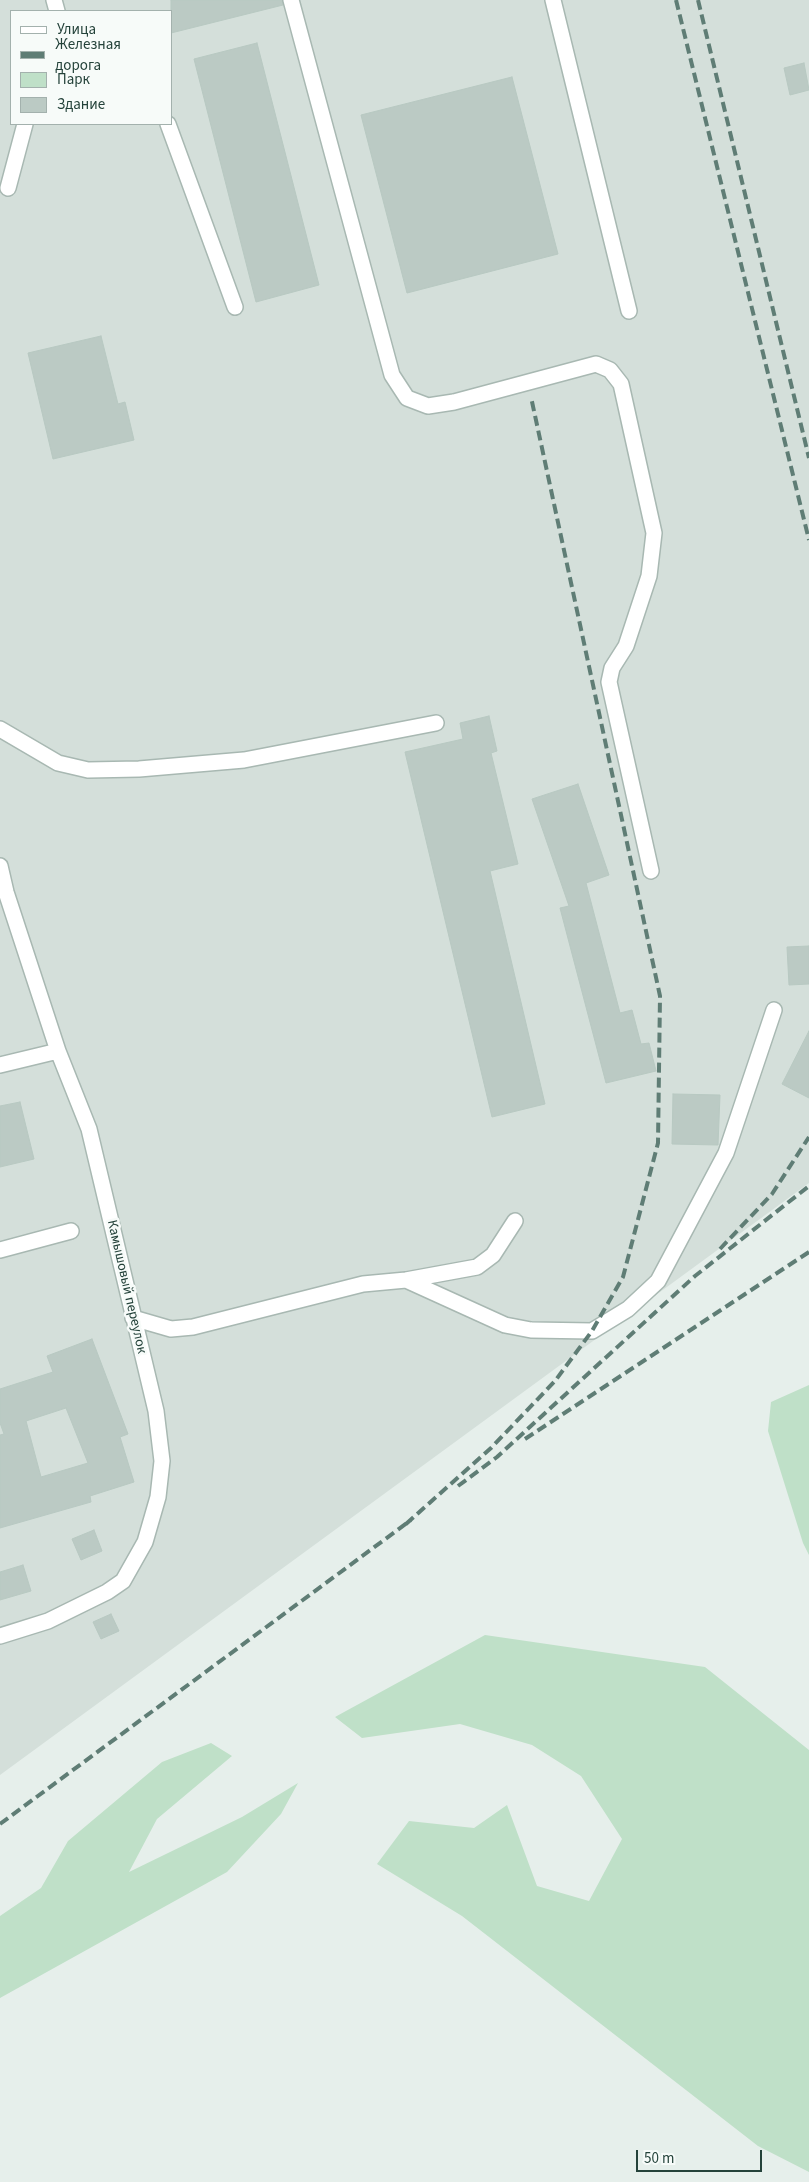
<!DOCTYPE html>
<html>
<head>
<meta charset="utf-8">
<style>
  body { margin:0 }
  #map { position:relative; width:809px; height:2182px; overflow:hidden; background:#e6efeb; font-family:"Source Sans 3",sans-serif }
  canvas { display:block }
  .legend { position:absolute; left:10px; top:10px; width:162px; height:115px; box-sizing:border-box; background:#f7fbf9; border:1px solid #a3b1ad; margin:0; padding:6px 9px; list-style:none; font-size:15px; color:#24423a }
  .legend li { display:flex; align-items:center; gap:10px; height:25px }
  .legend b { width:25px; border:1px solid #a3b1ad }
  .scale { position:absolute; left:636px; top:2150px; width:126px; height:22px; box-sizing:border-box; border:2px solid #24423a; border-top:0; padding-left:6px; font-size:15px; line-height:18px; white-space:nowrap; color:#24423a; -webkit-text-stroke:4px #f7fbf9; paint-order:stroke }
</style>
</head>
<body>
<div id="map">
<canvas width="809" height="2182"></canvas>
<ul class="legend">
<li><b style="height:6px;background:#fff"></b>Улица</li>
<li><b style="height:6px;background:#5f7d75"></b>Железная дорога</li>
<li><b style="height:14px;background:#bfe0c8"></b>Парк</li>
<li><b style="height:14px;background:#bbcac4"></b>Здание</li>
</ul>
<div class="scale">50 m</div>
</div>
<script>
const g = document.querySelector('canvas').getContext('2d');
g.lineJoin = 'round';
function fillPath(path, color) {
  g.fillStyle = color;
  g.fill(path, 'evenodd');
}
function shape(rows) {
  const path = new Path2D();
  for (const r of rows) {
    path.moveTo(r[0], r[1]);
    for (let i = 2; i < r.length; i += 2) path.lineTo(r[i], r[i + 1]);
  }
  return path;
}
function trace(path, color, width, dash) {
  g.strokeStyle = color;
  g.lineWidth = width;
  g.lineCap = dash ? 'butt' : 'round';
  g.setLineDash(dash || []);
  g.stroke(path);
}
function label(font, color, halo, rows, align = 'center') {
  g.font = font + ' "Source Sans 3",sans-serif';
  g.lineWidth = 5;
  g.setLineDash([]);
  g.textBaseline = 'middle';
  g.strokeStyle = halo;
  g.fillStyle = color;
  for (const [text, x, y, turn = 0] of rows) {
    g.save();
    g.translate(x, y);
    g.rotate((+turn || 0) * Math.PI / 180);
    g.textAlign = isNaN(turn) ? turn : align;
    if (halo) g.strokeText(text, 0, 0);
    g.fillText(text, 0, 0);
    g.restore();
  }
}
fillPath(shape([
  [0,0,809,0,809,1183,0,1775],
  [11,11,171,11,171,124,11,124]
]), '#d4dfda');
fillPath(shape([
  [809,1385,809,1555,803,1543,768,1431,771,1402],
  [485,1635,705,1667,809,1750,809,2172,758,2146,462,1916,377,1864,409,1821,474,1828,507,1805,537,1886,589,1901,622,1839,581,1776,532,1745,460,1724,362,1738,335,1717],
  [211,1743,232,1756,157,1819,129,1872,242,1817,298,1783,281,1814,227,1872,0,1998,0,1916,41,1888,68,1841,162,1762]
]), '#bfe0c8');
const building = shape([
  [171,0,282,0,283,5,171,33,171,0],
  [257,43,319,285,256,302,194,59,257,43],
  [804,63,809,90,790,95,784,68,804,63],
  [512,77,558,254,407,293,361,115,512,77],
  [101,336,118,404,125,402,134,440,53,459,28,353,101,336],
  [489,716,497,751,491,753,518,864,490,871,545,1104,492,1117,405,752,463,739,460,723,489,716],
  [578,784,609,875,586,883,620,1013,632,1010,641,1044,649,1043,656,1071,606,1083,560,908,569,906,532,799,578,784],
  [809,946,809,984,789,985,787,947,809,946],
  [809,1031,809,1098,782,1084,809,1031],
  [673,1094,720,1095,718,1145,672,1144,673,1094],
  [20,1102,34,1159,0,1167,0,1106,20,1102],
  [92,1339,128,1434,120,1437,134,1482,90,1496,91,1502,0,1528,0,1435,4,1434,0,1423,0,1389,53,1372,47,1356,92,1339],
  [66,1408,88,1463,41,1477,26,1421,66,1408],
  [94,1530,102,1551,81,1560,72,1539,94,1530],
  [23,1565,31,1591,0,1600,0,1572,23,1565],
  [111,1614,119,1631,101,1639,93,1622,111,1614]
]);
fillPath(building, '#bbcac4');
trace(building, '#b8c9c2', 1);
const minor = shape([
  [54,0,57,11],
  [291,0,392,375,407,398,428,406,454,402,596,364,610,370,621,384,654,533,649,576,626,646,612,668,609,682,651,871],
  [553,0,629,311],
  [168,124,235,307],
  [8,188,25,124],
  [0,729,58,763,88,770,139,769,244,760,436,723],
  [0,866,6,892,58,1051,89,1129,156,1411,162,1461,158,1497,145,1542,123,1581,107,1592,48,1621,0,1636],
  [0,1065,58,1051],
  [0,1250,71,1231],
  [406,1280,505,1325,531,1330,592,1331,628,1309,658,1281,726,1153,774,1010],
  [133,1318,171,1329,193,1327,363,1284,406,1280,477,1267,493,1255,515,1221]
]);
trace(minor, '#a8b8b2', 18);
trace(minor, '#fff', 15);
trace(shape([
  [676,0,809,540],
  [698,0,809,458],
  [720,1249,772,1194,809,1137],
  [525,1439,809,1252],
  [458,1486,497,1457,695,1276,809,1186],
  [406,1524,491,1448,555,1381,592,1331,623,1277,658,1143,660,996,531,397],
  [0,1824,411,1520]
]), '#5f7d75', 4, [10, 5]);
label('14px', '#24423a', '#f7fbf9', [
  ["Камышовый переулок",126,1287,77]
]);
</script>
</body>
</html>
